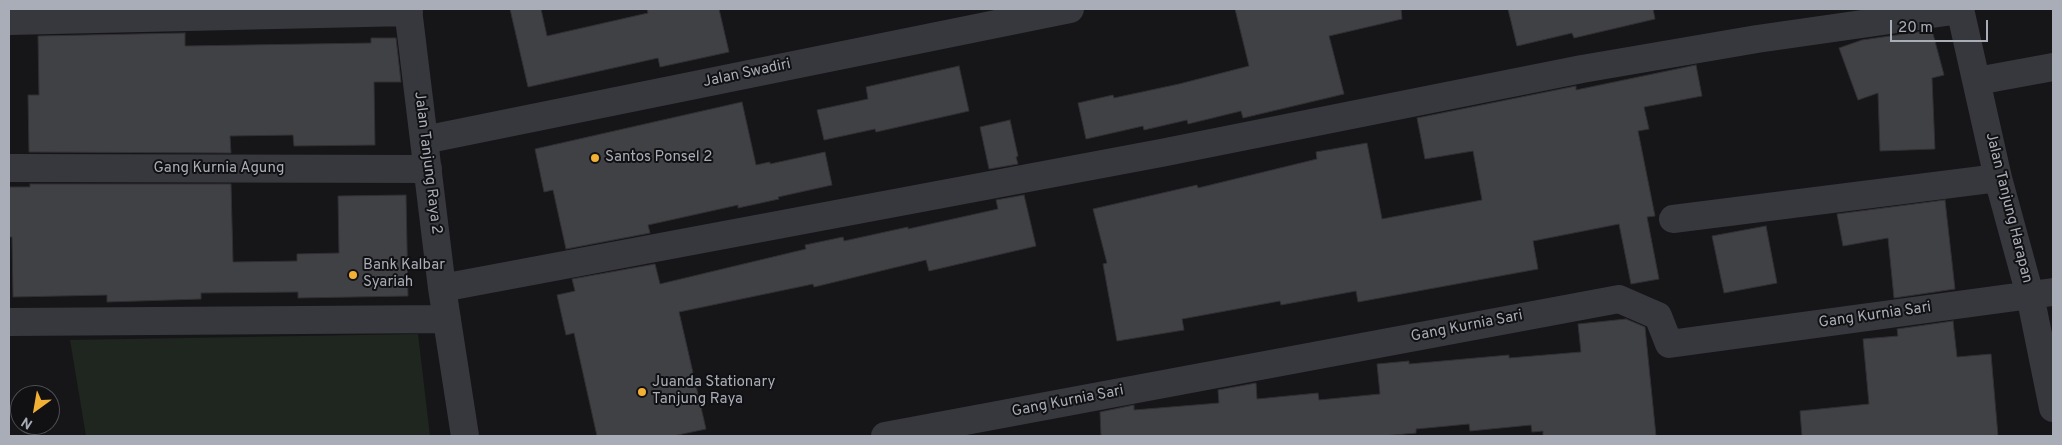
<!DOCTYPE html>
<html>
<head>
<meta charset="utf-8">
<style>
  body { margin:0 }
  #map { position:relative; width:2062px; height:445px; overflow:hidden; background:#161618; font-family:Overpass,sans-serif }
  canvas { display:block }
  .frame { position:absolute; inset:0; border:10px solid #a8adb8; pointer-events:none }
  .north { position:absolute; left:10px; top:385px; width:50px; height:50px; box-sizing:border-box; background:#111113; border:1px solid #4d4f55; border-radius:50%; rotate:212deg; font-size:14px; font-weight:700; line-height:20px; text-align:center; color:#a8adb8 }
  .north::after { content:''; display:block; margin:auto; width:18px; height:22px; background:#f2b134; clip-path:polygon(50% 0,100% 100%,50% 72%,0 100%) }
  .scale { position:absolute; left:1890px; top:20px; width:98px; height:22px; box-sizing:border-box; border:2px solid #a8adb8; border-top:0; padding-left:6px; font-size:15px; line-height:18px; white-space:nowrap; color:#a8adb8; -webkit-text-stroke:4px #111113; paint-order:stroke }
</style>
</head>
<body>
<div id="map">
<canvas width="2062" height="445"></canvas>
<div class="frame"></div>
<div class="north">N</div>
<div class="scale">20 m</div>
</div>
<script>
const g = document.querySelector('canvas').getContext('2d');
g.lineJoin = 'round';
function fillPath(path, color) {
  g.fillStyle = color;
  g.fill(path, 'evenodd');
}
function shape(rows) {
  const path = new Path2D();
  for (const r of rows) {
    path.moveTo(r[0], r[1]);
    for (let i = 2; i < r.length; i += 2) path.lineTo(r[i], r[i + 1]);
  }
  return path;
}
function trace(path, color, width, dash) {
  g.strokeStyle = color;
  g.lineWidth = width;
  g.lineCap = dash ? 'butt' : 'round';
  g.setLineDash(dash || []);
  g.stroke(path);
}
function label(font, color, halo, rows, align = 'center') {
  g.font = font + ' Overpass,sans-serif';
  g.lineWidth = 4;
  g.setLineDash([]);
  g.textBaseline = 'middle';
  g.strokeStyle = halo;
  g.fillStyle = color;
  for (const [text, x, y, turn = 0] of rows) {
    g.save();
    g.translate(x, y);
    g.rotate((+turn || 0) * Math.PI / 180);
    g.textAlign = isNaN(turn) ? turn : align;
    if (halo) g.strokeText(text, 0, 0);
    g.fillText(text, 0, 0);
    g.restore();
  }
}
fillPath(shape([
  [418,334,430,436,86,436,70,340]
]), '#1e261f');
const building = shape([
  [510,9,541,9,547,36,648,13,647,9,719,9,729,52,660,67,658,58,528,87,510,9],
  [1235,9,1401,9,1402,19,1329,36,1344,94,1243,118,1241,111,1188,124,1187,120,1144,130,1143,126,1086,139,1078,103,1113,95,1114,98,1179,84,1249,66,1235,9],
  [1508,9,1653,9,1655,19,1574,38,1572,33,1517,46,1508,9],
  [1932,30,1944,75,1932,78,1935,149,1880,151,1878,93,1858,100,1839,48,1862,40,1932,30],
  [185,33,185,46,371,43,371,38,396,38,401,82,374,82,375,145,294,146,293,135,230,136,231,153,29,152,28,95,39,95,38,36,185,33],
  [1696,65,1702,96,1644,107,1649,129,1638,131,1655,216,1647,217,1659,279,1631,284,1619,224,1533,241,1538,269,1358,302,1356,291,1281,305,1280,301,1182,319,1184,330,1117,341,1103,264,1107,263,1093,209,1197,185,1198,188,1317,159,1316,152,1367,143,1382,219,1482,200,1473,151,1425,159,1417,118,1576,86,1576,90,1696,65],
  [959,66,969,111,876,132,875,129,824,140,817,110,868,99,866,87,959,66],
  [742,102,756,165,770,162,770,164,825,152,832,185,778,197,779,199,738,208,738,205,648,225,650,233,566,249,553,190,544,192,535,149,742,102],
  [1010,120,1018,156,1016,157,1018,164,989,169,980,127,1010,120],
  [30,184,231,184,233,262,297,261,297,254,339,253,338,196,406,195,408,296,298,298,298,292,201,293,201,299,107,302,107,295,13,297,12,237,9,237,9,187,30,187,30,184],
  [1024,195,1036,246,929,271,926,260,814,287,813,284,679,312,706,429,673,436,597,436,574,333,566,335,557,295,575,291,572,279,655,264,660,284,806,249,805,245,843,237,844,241,908,227,908,229,998,209,996,200,1024,195],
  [1945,200,1955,289,1894,298,1888,238,1843,246,1837,214,1945,200],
  [1766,226,1777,283,1724,293,1712,236,1766,226],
  [1626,319,1645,327,1656,436,1543,436,1543,431,1532,432,1531,425,1470,431,1469,424,1416,429,1416,433,1383,436,1101,436,1100,412,1134,405,1134,410,1219,403,1218,390,1256,383,1257,399,1318,393,1319,400,1380,394,1377,364,1409,361,1409,364,1509,355,1509,358,1581,352,1578,324,1626,319],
  [1953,321,1957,357,1991,354,1998,436,1802,436,1800,411,1869,404,1863,339,1898,336,1897,329,1953,321]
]);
fillPath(building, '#404145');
trace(building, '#303034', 1);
trace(shape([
  [408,9,442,288,465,436],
  [1960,9,1998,178,2030,295,2053,408],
  [9,21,409,12],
  [1977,81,2053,67],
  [424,140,1070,9],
  [9,168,428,169],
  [1673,219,1998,178],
  [442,288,1161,153,1582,69,1757,39,1960,10],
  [9,322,447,319],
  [885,436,1619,299,1658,316,1669,344,2053,292]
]), '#37383d', 28);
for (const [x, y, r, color] of [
  [595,158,5,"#f2b134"],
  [353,275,5,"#f2b134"],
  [642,392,5,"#f2b134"]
]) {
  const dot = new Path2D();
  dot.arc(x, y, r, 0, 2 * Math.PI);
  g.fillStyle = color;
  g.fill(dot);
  trace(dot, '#111113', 2);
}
label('15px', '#a8adb8', '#111113', [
  ["Jalan Swadiri",747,74,-12],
  ["Jalan Tanjung Raya 2",427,163,83],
  ["Gang Kurnia Agung",219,169],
  ["Jalan Tanjung Harapan",2008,208,76],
  ["Gang Kurnia Sari",1875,316,-8],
  ["Gang Kurnia Sari",1467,327,-11],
  ["Gang Kurnia Sari",1068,402,-11]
]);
label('15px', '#a8adb8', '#111113', [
  ["Santos Ponsel 2",605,158],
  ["Bank Kalbar",363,266],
  ["Syariah",363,283],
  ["Juanda Stationary",652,383],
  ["Tanjung Raya",652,400]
], 'left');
</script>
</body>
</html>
